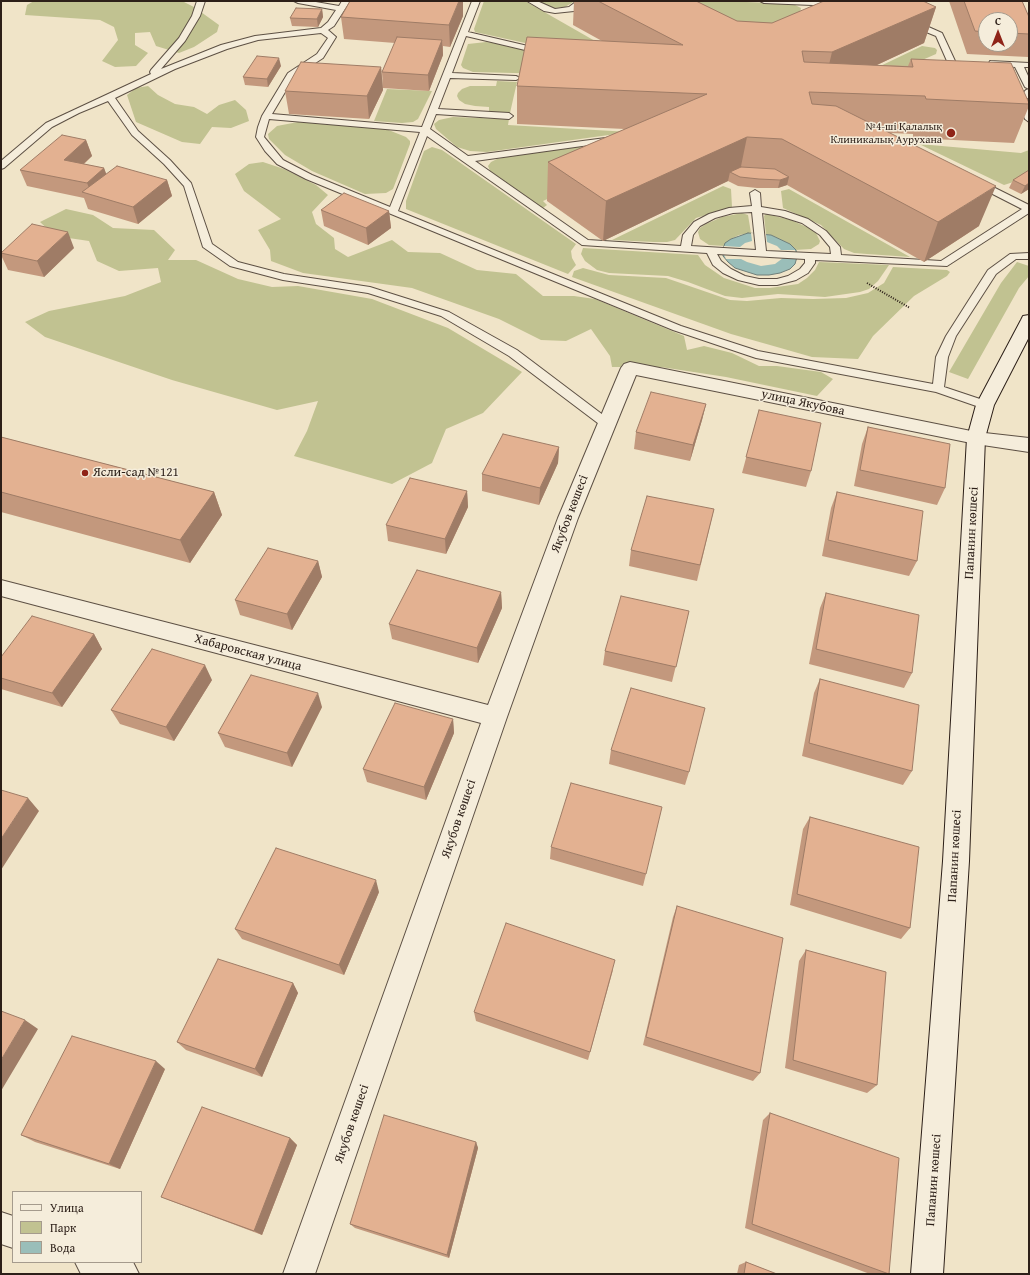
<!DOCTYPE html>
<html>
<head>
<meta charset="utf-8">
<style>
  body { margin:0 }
  #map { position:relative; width:1030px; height:1275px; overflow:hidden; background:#f0e4c8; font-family:"Gentium Book Plus",serif }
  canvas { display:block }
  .frame { position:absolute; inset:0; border:2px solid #2c1f18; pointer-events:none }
  .legend { position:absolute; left:12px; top:1191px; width:130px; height:72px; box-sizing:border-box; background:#f5eddb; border:1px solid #a59b8d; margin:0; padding:5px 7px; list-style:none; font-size:12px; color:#2c1f18 }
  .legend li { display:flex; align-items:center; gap:8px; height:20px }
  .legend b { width:20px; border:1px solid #a59b8d }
  .north { position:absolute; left:978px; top:12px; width:40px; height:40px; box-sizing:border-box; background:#f5eddb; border:1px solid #a59b8d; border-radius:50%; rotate:0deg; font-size:11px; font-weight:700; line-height:16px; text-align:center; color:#2c1f18 }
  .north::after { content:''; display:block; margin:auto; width:14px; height:18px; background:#8f2418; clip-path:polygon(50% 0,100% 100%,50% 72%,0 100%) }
</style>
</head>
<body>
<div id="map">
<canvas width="1030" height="1275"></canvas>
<div class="frame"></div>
<ul class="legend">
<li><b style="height:5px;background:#f5eddb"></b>Улица</li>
<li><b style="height:11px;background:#c1c291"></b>Парк</li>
<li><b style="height:11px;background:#9abeb9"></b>Вода</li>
</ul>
<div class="north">С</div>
</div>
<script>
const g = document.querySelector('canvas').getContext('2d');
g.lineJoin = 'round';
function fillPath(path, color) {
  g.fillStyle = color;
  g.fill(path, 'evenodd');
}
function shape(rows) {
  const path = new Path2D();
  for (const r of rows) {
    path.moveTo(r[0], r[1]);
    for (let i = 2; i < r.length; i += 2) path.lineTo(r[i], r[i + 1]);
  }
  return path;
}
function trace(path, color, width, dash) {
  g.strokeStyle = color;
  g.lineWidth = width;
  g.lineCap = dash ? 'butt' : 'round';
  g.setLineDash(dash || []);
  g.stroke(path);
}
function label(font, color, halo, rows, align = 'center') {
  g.font = font + ' "Gentium Book Plus",serif';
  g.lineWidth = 3;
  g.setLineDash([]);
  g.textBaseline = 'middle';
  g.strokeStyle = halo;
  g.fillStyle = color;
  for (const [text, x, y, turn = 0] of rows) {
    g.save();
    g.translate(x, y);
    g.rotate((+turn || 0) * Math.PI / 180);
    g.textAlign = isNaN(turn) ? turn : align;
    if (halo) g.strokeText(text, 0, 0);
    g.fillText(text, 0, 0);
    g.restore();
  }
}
fillPath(shape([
  [34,1,182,1,194,7,219,25,217,32,194,47,179,53,156,46,150,32,135,33,135,45,148,53,136,66,115,67,102,61,118,40,114,27,100,20,25,15,27,5],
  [484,1,525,1,644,69,475,32,474,29],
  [537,1,575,1,565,7,555,8,546,6],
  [682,1,723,1,793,4,801,8,800,13,754,30],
  [486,42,493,43,634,76,473,72,463,68,461,65,468,44],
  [922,46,935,48,937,50,936,54,865,85,843,84],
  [497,81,517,82,510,113,489,112,489,107,475,106,465,104,459,100,457,96,458,93,462,89,470,86,496,86],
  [148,86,158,95,175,104,194,107,207,114,219,105,235,100,246,110,249,121,231,128,212,127,200,144,182,142,136,122,127,95,136,88],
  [387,89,432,91,418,119,413,122,402,123,374,121],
  [453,117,509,119,508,125,630,132,487,152,470,151,457,147,436,129,434,124,439,120],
  [298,122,386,129,406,137,410,141,410,144,393,189,386,193,365,194,312,171,285,155,269,139,268,134,277,126],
  [668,134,690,135,543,201,547,205,543,208,490,171,488,166,491,162,497,159,507,157],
  [919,144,1021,153,1029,150,1029,179,1026,178,1004,185],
  [432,147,442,150,576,244,571,251,572,258,576,265,568,274,406,209,406,201,424,151],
  [263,162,284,169,316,185,328,195,312,212,316,224,334,238,335,249,348,257,392,240,408,252,440,253,477,270,516,274,543,296,574,296,595,299,684,336,687,350,704,346,732,353,759,366,777,366,821,372,833,379,817,396,726,377,661,367,612,367,610,356,591,329,566,341,541,340,499,319,412,288,303,273,271,261,270,250,258,230,281,219,244,191,235,174,249,164],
  [723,186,731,189,732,207,696,218,675,240,667,242,654,242,612,240],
  [789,189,910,257,867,254,854,253,844,249,821,225,783,208,781,191],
  [66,209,93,215,113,228,154,230,175,250,168,260,196,260,238,279,272,287,298,286,372,299,448,328,522,372,483,413,446,429,432,463,392,484,294,456,307,431,318,401,277,410,172,380,45,337,25,322,49,311,125,296,161,282,158,268,119,271,97,261,89,241,55,236,40,222],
  [742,213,748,215,751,233,739,235,731,239,724,246,709,245,700,239,698,232,700,228,706,224,722,217],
  [766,214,791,220,809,228,816,233,820,241,819,244,811,249,795,250,790,244,771,235,766,234,764,216],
  [583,248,698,255,705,265,724,278,755,288,770,288,798,284,807,278,815,270,819,262,889,265,878,281,869,289,860,292,825,297,778,294,742,298,725,296,688,282,668,276,609,273,597,270,585,261,581,254],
  [1017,262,1029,266,1029,276,1019,288,968,379,949,372,1001,283],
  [893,267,947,270,950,272,947,276,914,296,873,336,858,359,812,357,770,345,731,334,572,277,574,271,583,268,609,275,666,278,730,300,747,301,781,298,813,299,846,298,868,293,884,283]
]), '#c1c291');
const water = shape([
  [748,233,771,235,790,244,796,250,797,257,795,264,790,269,780,273,769,275,757,275,735,268,728,262,723,256,723,249,725,243,731,239,748,233]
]);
fillPath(water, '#9abeb9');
trace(water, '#6e7e79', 1);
fillPath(shape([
  [751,233,766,234,767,242,777,246,781,250,795,250,797,258,783,258,775,264,761,266,747,262,741,259,726,259,723,252,724,246,740,247,745,243,752,241]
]), '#f0e4c8');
const service = shape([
  [197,1,205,1,200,16,185,41,161,69,221,45,255,36,321,28,328,22,336,10,298,3,294,1,310,1,339,6,342,1,350,1,334,26,328,30,336,37,323,58,294,77,272,114,422,127,472,1,480,1,468,32,545,50,546,52,542,54,466,36,452,73,516,76,520,78,516,80,450,78,438,109,509,113,513,116,509,119,436,114,430,129,468,156,621,136,622,138,618,141,475,161,588,240,681,246,683,235,694,222,709,214,729,208,752,206,750,193,755,190,760,193,761,207,785,211,808,219,826,231,840,247,841,255,941,261,1022,209,975,185,973,183,975,181,981,181,1029,205,1029,213,947,266,815,260,815,263,808,273,796,280,777,285,759,285,738,280,723,273,713,265,707,253,582,245,427,136,398,211,681,326,758,351,933,384,936,357,946,336,988,270,1010,254,1029,253,1029,259,1016,259,996,274,956,336,948,357,944,387,989,402,991,405,989,408,985,409,936,392,756,358,673,330,306,179,277,164,265,151,256,137,258,127,262,116,288,73,317,54,328,38,321,33,258,40,227,49,175,69,115,98,138,131,170,160,191,183,212,244,238,262,284,274,370,287,449,312,517,350,611,421,613,424,611,427,603,427,509,356,441,316,368,293,283,280,230,266,203,247,184,186,164,164,132,135,108,101,79,113,52,127,4,168,1,169,1,161,46,123,151,74,150,72,151,70,179,38,192,16,197,1],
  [269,119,420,132,390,207,312,175,283,160,264,137,269,119],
  [752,212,756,250,691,246,693,235,700,226,715,218,733,213,752,212],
  [762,213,780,216,802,223,820,235,830,247,831,254,766,251,762,213],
  [717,254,805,259,805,263,800,269,788,276,777,279,759,279,745,276,731,269,721,261,717,254],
  [527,1,537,1,555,9,569,7,577,1,586,1,574,11,555,13,544,11,527,1],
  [760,1,819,1,837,2,841,4,837,6,764,3,760,1],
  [909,21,915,21,942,33,955,61,954,63,948,63,947,61,936,36,909,25,909,21],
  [990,61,1029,63,1029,67,1024,67,1029,78,1029,97,1025,100,1029,109,1029,122,1025,119,1017,100,1026,90,1029,89,1025,87,1015,67,993,65,989,63,990,61]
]);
const minor = shape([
  [630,362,976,432,1029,438,1029,452,976,444,636,375,578,518,507,717,315,1274,283,1274,481,723,1,596,1,580,488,705,558,518,621,368,624,364,630,362],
  [1,1212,13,1216,13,1248,1,1244,1,1212],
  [75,1262,133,1262,139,1274,81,1274,75,1262]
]);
const secondary = shape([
  [1029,315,1029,337,994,405,985,438,969,861,943,1274,911,1274,943,861,967,438,976,405,1021,320,1023,316,1029,315]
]);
trace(service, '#5d5044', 2);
trace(minor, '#5d5044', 2);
trace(secondary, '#2c1f18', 2);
trace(shape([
  [867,283,910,308]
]), '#2c1f18', 2, [1, 1.5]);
fillPath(service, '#f5eddb');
fillPath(minor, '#f5eddb');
fillPath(secondary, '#f5eddb');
fillPath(shape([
  [574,1,696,1,737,21,772,23,936,7,924,43,877,65,908,66,911,59,1029,104,1029,106,1014,143,913,138,913,134,890,133,979,226,924,262,787,185,778,188,757,188,738,186,728,181,603,241,547,201,548,162,625,129,517,124,517,86,602,41,573,25],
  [949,1,1022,1,1029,17,1029,54,1028,57,967,54],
  [986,20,1010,20,1010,44,986,44],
  [322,9,323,17,318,27,292,26,290,18],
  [463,16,450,47,443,46,443,55,429,91,383,88,382,72,395,43,344,39,341,17],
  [281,66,268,87,245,85,243,77],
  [381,67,383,90,369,119,289,114,285,91],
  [86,140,92,156,84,164,104,168,106,174,167,180,172,196,138,224,88,209,84,198,27,186,20,170],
  [1029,170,1029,189,1021,194,1009,188,1013,180],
  [321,210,389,211,391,228,368,245,324,226],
  [74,248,44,277,8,270,1,255,1,253],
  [706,404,702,420,690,461,634,449,636,432],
  [759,410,811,471,806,487,742,473],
  [868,427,945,488,937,505,854,486,862,444],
  [1,437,214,492,222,515,190,563,1,512],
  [559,447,558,463,539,505,482,491,482,474],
  [467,491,468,507,446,554,388,541,386,525],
  [837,492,917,561,909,576,822,556,831,508],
  [714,509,697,581,629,566,631,550],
  [318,561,322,577,292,630,240,615,235,600],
  [501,592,502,608,478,663,392,639,389,624],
  [826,593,912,673,904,688,809,664,820,608],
  [689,611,672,682,603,665,605,651],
  [94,634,102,649,62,707,1,689,1,657],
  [820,679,912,771,903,785,802,756,814,693],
  [212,680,174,741,120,724,111,710],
  [322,707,292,767,225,747,218,733],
  [453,719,454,733,426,800,367,782,363,769],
  [611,750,689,772,685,785,609,764],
  [810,817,910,928,901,939,790,905,803,829],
  [551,847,646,874,643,886,550,859],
  [379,892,344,975,242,939,235,929],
  [677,906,760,1073,753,1081,643,1045,673,917],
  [806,950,877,1085,867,1093,785,1068,799,961],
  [613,970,588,1060,476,1021,474,1012],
  [293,983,298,993,262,1077,186,1050,177,1042],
  [165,1069,120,1169,35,1142,21,1135],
  [770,1113,889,1274,870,1274,745,1228,763,1120],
  [290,1138,297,1145,262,1235,171,1201,161,1197],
  [476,1142,478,1148,449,1258,355,1228,350,1224],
  [746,1262,777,1274,737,1274,739,1265]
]), '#c3987d');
fillPath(shape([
  [459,1,463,1,463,16,450,47,449,25],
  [936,7,924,43,823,90,832,52],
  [322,9,323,17,318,27,317,19],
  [442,40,443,55,429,91,428,75],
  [279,58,281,66,268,87,267,79],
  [381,67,383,90,369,119,367,96],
  [747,137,739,176,730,172,728,181,603,241,606,201],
  [86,140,92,156,70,176,64,160],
  [104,168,110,184,92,195,87,183],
  [789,177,787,185,778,188,780,180],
  [167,180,172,196,138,224,133,207],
  [1029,183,1029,189,1021,194,1025,186],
  [996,186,979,226,924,262,938,222],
  [389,211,391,228,368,245,366,228],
  [68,232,74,248,44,277,37,261],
  [706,404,702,420,690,461,693,445],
  [559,447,558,463,539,505,540,488],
  [467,491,468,507,446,554,445,539],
  [214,492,222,515,190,563,180,540],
  [318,561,322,577,292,630,287,614],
  [501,592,502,608,478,663,477,648],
  [94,634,102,649,62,707,52,693],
  [205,665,212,680,174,741,166,727],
  [318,693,322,707,292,767,287,753],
  [453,719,454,733,426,800,424,787],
  [28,798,39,811,1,870,1,839],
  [376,880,379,892,344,975,339,965],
  [293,983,298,993,262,1077,255,1069],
  [25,1020,38,1029,1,1091,1,1060],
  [156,1061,165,1069,120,1169,109,1164],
  [290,1138,297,1145,262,1235,254,1231],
  [476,1142,478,1148,449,1258,447,1255]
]), '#9f7c66');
const building = shape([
  [350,1,459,1,449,25,341,17,350,1],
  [598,1,696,1,737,21,772,23,824,1,923,1,936,7,832,52,802,51,804,62,913,67,911,59,1011,63,1029,103,1029,104,926,99,925,96,809,92,812,104,836,106,996,186,938,222,782,139,747,137,606,201,548,162,707,94,517,86,527,37,683,45,598,1],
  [964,1,1022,1,1029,17,1029,34,1010,33,1010,20,986,20,986,32,975,31,964,1],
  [296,8,322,9,317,19,290,18,296,8],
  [397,37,442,40,428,75,382,72,397,37],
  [257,56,279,58,267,79,243,77,257,56],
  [301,62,381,67,367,96,285,91,301,62],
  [62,135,86,140,64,160,104,168,87,183,20,170,62,135],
  [117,166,167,180,133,207,82,192,117,166],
  [741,167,775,169,789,177,780,180,759,179,740,177,730,172,741,167],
  [1029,170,1029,183,1025,186,1013,180,1029,170],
  [344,193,389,211,366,228,321,210,344,193],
  [32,224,68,232,37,261,1,253,32,224],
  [651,392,706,404,693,445,636,432,651,392],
  [759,410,821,423,811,471,746,457,759,410],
  [868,427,950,444,945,488,860,470,868,427],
  [503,434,559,447,540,488,482,474,503,434],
  [1,437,214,492,180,540,1,492,1,437],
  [410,478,467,491,445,539,386,525,410,478],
  [837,492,923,511,917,561,828,540,837,492],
  [647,496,714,509,700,565,631,550,647,496],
  [268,548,318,561,287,614,235,600,268,548],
  [417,570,501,592,477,648,389,624,417,570],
  [826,593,919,615,912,673,816,649,826,593],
  [621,596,689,611,676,667,605,651,621,596],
  [32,616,94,634,52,693,1,678,1,657,32,616],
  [152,649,205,665,166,727,111,710,152,649],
  [251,675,318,693,287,753,218,733,251,675],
  [820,679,919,705,912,771,809,743,820,679],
  [631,688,705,708,689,772,611,750,631,688],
  [395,703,453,719,424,787,363,769,395,703],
  [571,783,662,807,646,874,551,847,571,783],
  [1,790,28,798,1,839,1,790],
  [810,817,919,847,910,928,797,894,810,817],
  [276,848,376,880,339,965,235,929,276,848],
  [677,906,783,938,760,1073,646,1037,677,906],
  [506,923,615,960,590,1052,474,1012,506,923],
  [806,950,886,972,877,1085,793,1060,806,950],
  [218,959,293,983,255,1069,177,1042,218,959],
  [1,1011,25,1020,1,1060,1,1011],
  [72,1036,156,1061,109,1164,21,1135,72,1036],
  [202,1107,290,1138,254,1231,161,1197,202,1107],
  [770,1113,899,1158,889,1274,752,1224,770,1113],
  [384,1115,476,1142,447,1255,350,1224,384,1115],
  [746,1262,777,1274,744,1274,746,1262]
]);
fillPath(building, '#e3b191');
trace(building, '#9f7c66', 1);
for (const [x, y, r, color] of [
  [951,133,5,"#8f2418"],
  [85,473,4,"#8f2418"]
]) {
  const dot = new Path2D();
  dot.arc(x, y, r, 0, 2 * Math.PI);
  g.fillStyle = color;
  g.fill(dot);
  trace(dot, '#f5eddb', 1.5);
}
label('11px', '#2c1f18', '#f5eddb', [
  ["№4-ші Қалалық",942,127],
  ["Клиникалық Аурухана",942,140]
], 'right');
label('13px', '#2c1f18', '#f5eddb', [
  ["улица Якубова",803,403,12],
  ["Якубов көшесі",570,514,-69],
  ["Папанин көшесі",972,533,-87],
  ["Хабаровская улица",248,653,15],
  ["Якубов көшесі",459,819,-71],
  ["Папанин көшесі",955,856,-87],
  ["Якубов көшесі",352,1124,-71],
  ["Папанин көшесі",934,1180,-86]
]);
label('13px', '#2c1f18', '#f5eddb', [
  ["Ясли-сад №121",93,473]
], 'left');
</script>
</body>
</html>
